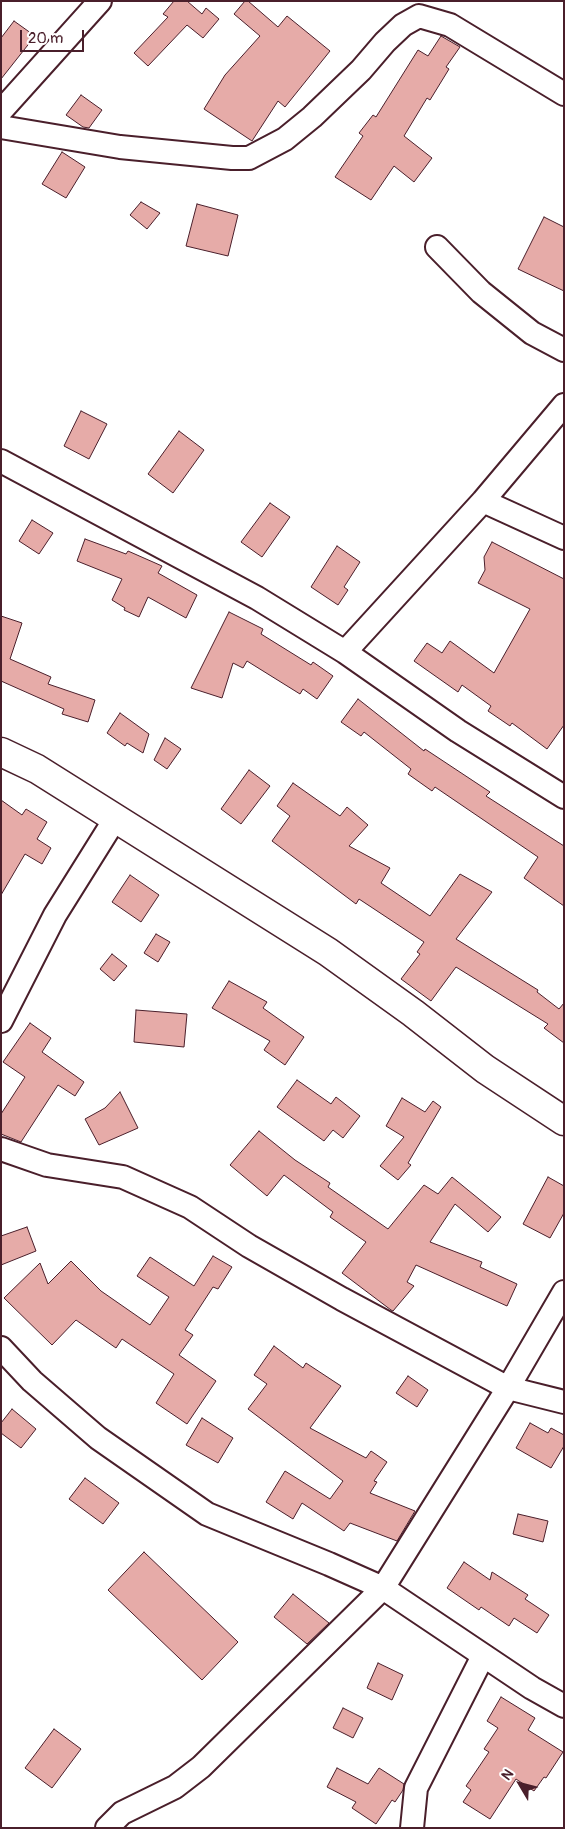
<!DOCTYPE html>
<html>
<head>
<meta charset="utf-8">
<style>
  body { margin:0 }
  #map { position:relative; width:565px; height:1829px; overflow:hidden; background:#fff; font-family:Pangolin,sans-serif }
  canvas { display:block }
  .frame { position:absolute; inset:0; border:2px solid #4a1f2b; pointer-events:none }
  .north { position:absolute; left:495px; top:1759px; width:50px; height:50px; -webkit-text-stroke:4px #fff; paint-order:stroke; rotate:307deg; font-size:14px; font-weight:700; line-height:20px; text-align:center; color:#4a1f2b }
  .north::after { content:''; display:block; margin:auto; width:18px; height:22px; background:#4a1f2b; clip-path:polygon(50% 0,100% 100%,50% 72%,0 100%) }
  .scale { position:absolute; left:20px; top:30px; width:64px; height:22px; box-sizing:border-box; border:2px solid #4a1f2b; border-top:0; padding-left:6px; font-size:15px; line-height:18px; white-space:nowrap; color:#4a1f2b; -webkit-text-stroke:4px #fff; paint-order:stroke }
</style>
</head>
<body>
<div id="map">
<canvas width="565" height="1829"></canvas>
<div class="frame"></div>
<div class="north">N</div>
<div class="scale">20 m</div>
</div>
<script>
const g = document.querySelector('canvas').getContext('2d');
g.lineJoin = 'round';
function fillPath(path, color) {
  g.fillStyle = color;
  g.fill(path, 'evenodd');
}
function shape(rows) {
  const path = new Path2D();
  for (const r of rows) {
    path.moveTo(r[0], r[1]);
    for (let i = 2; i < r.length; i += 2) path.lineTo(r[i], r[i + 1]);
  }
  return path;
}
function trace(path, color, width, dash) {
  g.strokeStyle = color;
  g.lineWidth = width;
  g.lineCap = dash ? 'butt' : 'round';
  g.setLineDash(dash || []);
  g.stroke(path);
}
const building = shape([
  [174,1,187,1,202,14,206,8,219,19,203,38,187,25,148,66,134,53,168,17,163,14,174,1],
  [245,1,248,1,278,27,287,16,330,51,285,107,278,101,252,141,204,109,225,75,260,36,234,14,245,1],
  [14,21,35,36,1,79,1,38,14,21],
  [441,36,460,47,446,67,449,69,430,100,427,98,404,136,432,158,414,182,394,166,371,200,335,177,363,136,359,133,373,115,376,117,418,50,428,56,441,36],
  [81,95,102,110,89,128,83,127,66,115,81,95],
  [62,152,85,167,66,198,42,184,62,152],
  [141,202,160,213,147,229,130,215,141,202],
  [197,204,238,215,228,256,186,246,197,204],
  [544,217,564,227,564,291,518,269,544,217],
  [81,411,107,424,89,459,64,446,81,411],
  [179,431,204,450,173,493,148,474,179,431],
  [270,503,290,517,262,557,241,542,270,503],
  [32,520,53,533,39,554,19,541,32,520],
  [85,539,126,554,128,551,162,566,158,573,197,595,186,618,148,597,139,617,124,610,125,608,112,600,122,579,77,561,85,539],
  [492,542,564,579,564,725,547,749,512,723,510,726,488,711,491,706,462,685,458,692,414,661,427,643,442,653,450,641,494,673,530,609,478,583,485,570,484,557,492,542],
  [337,546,360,562,344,587,348,590,338,605,311,587,337,546],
  [229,612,263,629,261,634,311,665,313,662,333,676,317,699,303,689,300,694,247,661,243,668,233,663,222,698,191,688,229,612],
  [1,616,22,623,10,659,51,677,48,684,95,700,88,722,62,714,64,709,1,681,1,616],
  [358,699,424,751,425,749,490,792,486,796,564,846,564,906,524,878,538,857,435,787,432,791,408,774,411,769,364,732,361,736,341,722,358,699],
  [120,713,149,734,143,753,127,743,125,746,107,733,120,713],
  [165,738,181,749,167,769,154,760,165,738],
  [249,770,270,786,241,824,221,809,249,770],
  [293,783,340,816,347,807,368,825,349,846,390,868,381,883,430,916,460,874,492,892,456,939,538,990,537,992,559,1009,564,1003,564,1043,544,1028,548,1024,456,967,431,1001,401,979,420,954,417,952,424,942,359,899,356,904,272,841,290,816,277,806,293,783],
  [1,800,22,815,26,809,47,822,37,839,51,848,42,864,25,854,1,895,1,800],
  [130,875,159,895,141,922,112,902,130,875],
  [156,934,170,942,158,962,144,953,156,934],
  [112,954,127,966,114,981,100,969,112,954],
  [229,981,267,1002,263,1008,304,1037,285,1065,264,1050,270,1041,212,1008,229,981],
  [136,1010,187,1014,184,1047,134,1042,136,1010],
  [30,1023,51,1038,42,1052,84,1082,75,1096,58,1085,21,1142,1,1134,1,1114,25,1077,3,1062,30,1023],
  [297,1080,331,1104,336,1097,360,1116,343,1138,333,1130,324,1141,277,1107,297,1080],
  [120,1092,138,1128,99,1145,85,1119,105,1108,120,1092],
  [402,1098,425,1112,433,1101,441,1107,408,1163,411,1165,398,1180,380,1166,404,1137,386,1126,402,1098],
  [259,1131,295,1160,330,1183,328,1187,388,1229,424,1185,438,1194,452,1177,501,1217,488,1232,455,1204,430,1242,482,1262,480,1267,517,1284,507,1306,416,1265,407,1282,414,1286,393,1311,391,1310,342,1273,366,1242,330,1217,333,1212,284,1175,267,1196,230,1165,259,1131],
  [548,1177,564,1186,564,1213,550,1238,523,1224,548,1177],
  [27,1227,36,1251,1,1265,1,1236,27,1227],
  [213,1256,232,1267,218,1289,213,1287,185,1330,193,1335,179,1355,216,1381,187,1424,156,1403,174,1374,122,1339,116,1348,76,1320,52,1345,4,1298,40,1263,48,1284,71,1261,101,1291,150,1325,169,1297,137,1276,150,1257,194,1286,213,1256],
  [274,1346,303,1368,306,1363,341,1386,310,1428,366,1458,371,1451,387,1462,374,1481,377,1482,370,1493,415,1511,397,1541,350,1523,344,1531,302,1503,293,1519,266,1502,285,1471,330,1499,343,1481,248,1409,267,1384,254,1375,274,1346],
  [408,1376,428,1390,417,1407,396,1393,408,1376],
  [12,1409,36,1429,21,1448,1,1433,1,1423,12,1409],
  [202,1418,233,1438,218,1463,186,1445,202,1418],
  [530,1423,548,1433,551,1428,564,1435,564,1446,551,1468,516,1448,530,1423],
  [85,1478,119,1503,103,1524,69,1499,85,1478],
  [518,1514,548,1521,543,1542,513,1534,518,1514],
  [144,1552,238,1642,202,1680,108,1590,144,1552],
  [464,1562,490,1580,492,1572,528,1595,525,1599,549,1615,537,1633,514,1618,509,1626,481,1607,479,1610,447,1588,464,1562],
  [293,1594,329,1623,307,1644,274,1617,293,1594],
  [378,1663,403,1675,392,1700,367,1688,378,1663],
  [501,1697,535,1718,528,1730,563,1752,546,1778,544,1777,534,1791,516,1779,490,1819,463,1802,471,1790,466,1786,489,1752,484,1749,498,1728,487,1721,501,1697],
  [343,1708,363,1718,353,1738,333,1728,343,1708],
  [54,1729,81,1749,52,1788,25,1768,54,1729],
  [337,1768,368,1784,379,1768,404,1784,403,1790,395,1802,392,1800,376,1824,352,1808,356,1802,327,1787,337,1768]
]);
fillPath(building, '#e6aba8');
trace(building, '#4a1f2b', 1);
const minor = shape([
  [1,111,100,1],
  [1,127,120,147,232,158,249,158,285,139,312,117,361,70,385,42,403,25,419,16,450,25,564,94],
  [437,247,481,292,532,333,564,350],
  [564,405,483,501,345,652,458,731,564,797],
  [1,461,257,598,345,652],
  [483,501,564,538],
  [1,1021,55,915,115,819],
  [1,1149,47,1165,123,1177,190,1207,249,1246,342,1299,508,1388,564,1402],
  [1,1348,32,1381,98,1438,207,1514,329,1564,383,1588,532,1688,564,1706],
  [107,1828,122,1813,175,1787,201,1767,383,1588,508,1388,564,1292],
  [412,1828,416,1788,483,1656]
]);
const tertiary = shape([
  [1,752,37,769,328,952,413,1013,485,1069,564,1121]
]);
trace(minor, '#4a1f2b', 26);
trace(tertiary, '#4a1f2b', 31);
trace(minor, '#fff', 22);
trace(tertiary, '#fff', 28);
</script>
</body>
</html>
